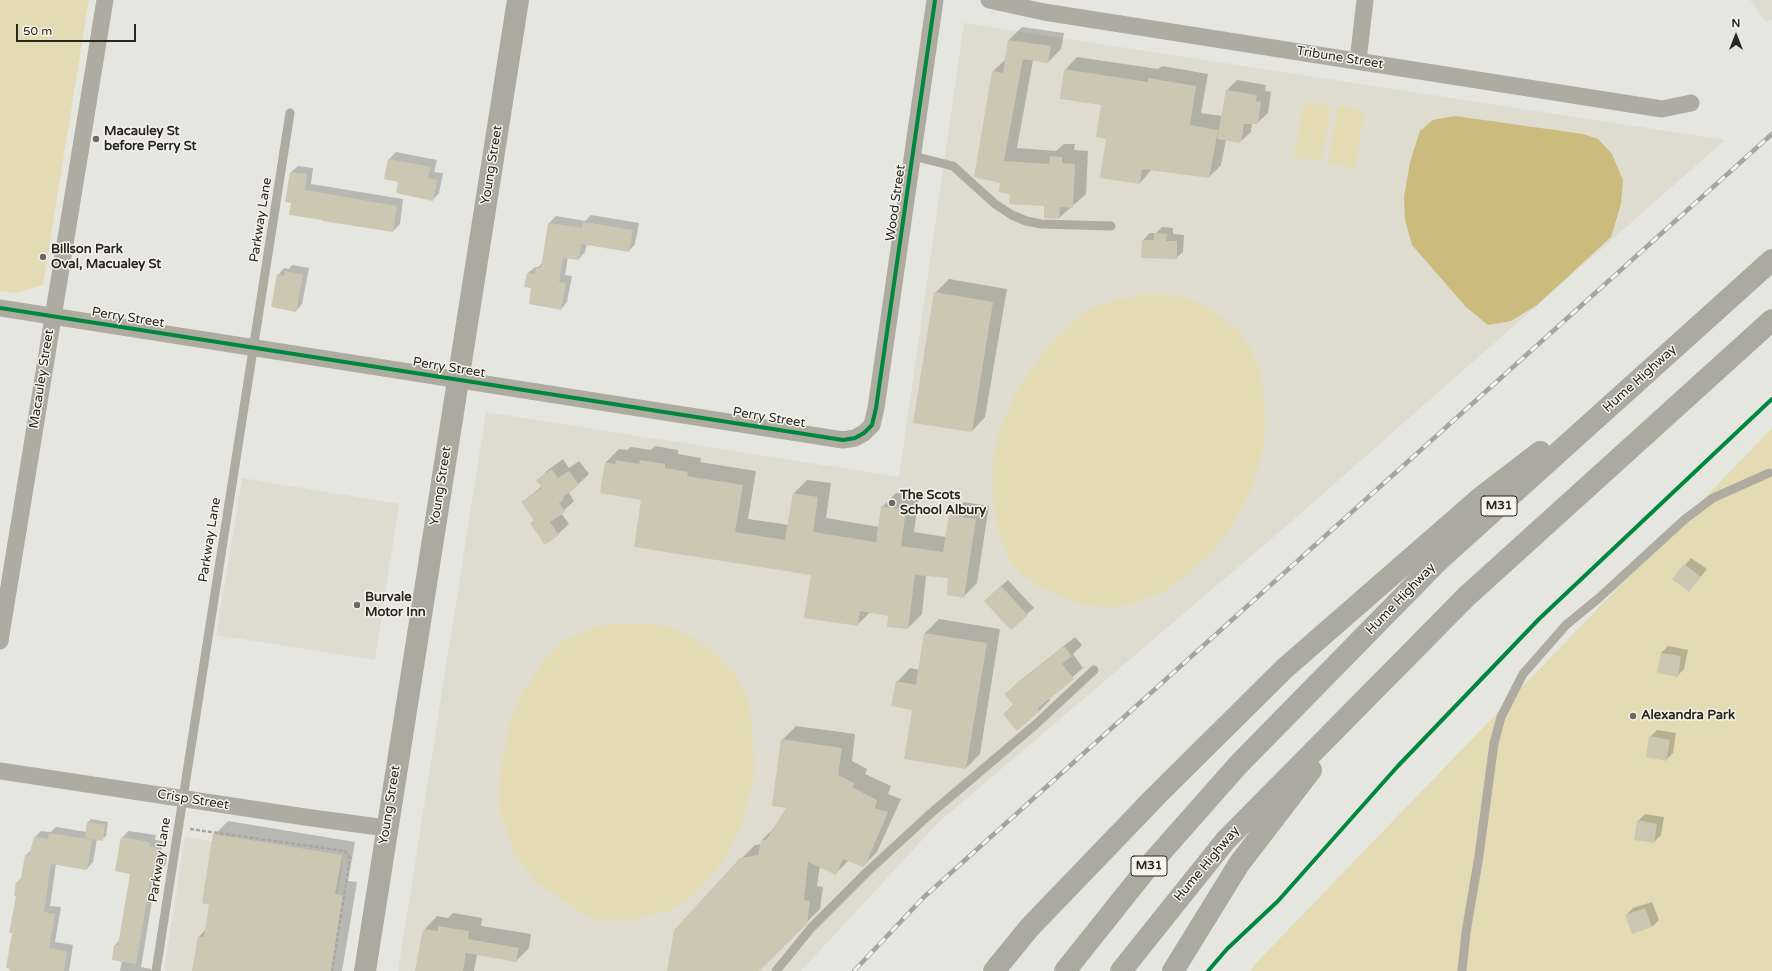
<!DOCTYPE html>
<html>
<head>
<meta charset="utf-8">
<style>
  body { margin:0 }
  #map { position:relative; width:1772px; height:971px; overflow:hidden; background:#e6e6e0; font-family:"Varela Round",sans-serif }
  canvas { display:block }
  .north { position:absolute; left:1716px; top:16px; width:40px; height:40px; -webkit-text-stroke:3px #f7f5ea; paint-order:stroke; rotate:0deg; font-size:11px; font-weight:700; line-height:16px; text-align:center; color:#272621 }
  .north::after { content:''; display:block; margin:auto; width:14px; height:18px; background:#272621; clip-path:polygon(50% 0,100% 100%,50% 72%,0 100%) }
  .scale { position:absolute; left:16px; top:24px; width:120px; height:18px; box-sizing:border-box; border:2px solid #272621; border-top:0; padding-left:5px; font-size:12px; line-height:14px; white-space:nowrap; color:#272621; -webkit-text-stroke:3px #f7f5ea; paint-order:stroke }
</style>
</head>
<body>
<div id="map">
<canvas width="1772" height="971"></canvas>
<div class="north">N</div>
<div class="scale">50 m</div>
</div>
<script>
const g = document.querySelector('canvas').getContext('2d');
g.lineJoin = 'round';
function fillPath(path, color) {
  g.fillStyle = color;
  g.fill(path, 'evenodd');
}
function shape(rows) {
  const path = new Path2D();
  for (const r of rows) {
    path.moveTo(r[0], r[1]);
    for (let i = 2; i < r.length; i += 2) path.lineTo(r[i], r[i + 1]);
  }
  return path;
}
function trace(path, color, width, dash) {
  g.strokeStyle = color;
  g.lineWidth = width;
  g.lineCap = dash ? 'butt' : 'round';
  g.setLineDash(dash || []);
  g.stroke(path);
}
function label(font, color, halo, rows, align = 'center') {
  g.font = font + ' "Varela Round",sans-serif';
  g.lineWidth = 3;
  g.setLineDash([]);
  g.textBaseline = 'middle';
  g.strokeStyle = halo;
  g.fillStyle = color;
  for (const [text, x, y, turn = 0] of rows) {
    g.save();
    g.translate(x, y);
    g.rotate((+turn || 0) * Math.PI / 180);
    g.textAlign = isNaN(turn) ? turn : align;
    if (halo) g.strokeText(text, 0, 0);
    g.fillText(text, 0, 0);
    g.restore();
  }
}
fillPath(shape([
  [1750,0,1772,0,1772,20,1766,22],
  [964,23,1725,140,1283,529,938,823,801,971,398,971,486,412,899,477],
  [242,478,399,504,375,660,216,635],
  [185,837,343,862,326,971,164,971]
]), '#dedccf');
fillPath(shape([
  [0,0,89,0,43,285,16,293,0,291],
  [1304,102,1331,107,1321,162,1293,157],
  [1338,106,1365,111,1355,168,1328,163],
  [1167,294,1189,298,1208,307,1238,330,1251,348,1259,369,1264,396,1266,425,1262,454,1253,486,1228,532,1210,556,1178,581,1161,593,1132,603,1108,608,1080,604,1036,585,1023,575,1010,560,1000,536,993,503,993,461,999,431,1015,394,1031,369,1052,342,1074,322,1093,307,1117,300,1139,295],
  [1772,428,1772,971,1251,971,1254,965],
  [641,623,669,626,692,637,713,651,735,674,746,693,750,710,754,757,754,779,742,823,734,842,726,857,697,892,679,906,662,913,622,921,595,919,578,910,535,882,513,851,500,809,499,794,502,760,511,714,524,690,542,663,562,642,594,627,611,624]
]), '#e4dbb5');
fillPath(shape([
  [1455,116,1583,134,1598,139,1612,154,1623,180,1621,204,1611,237,1537,305,1511,321,1488,325,1466,307,1412,245,1405,220,1404,197,1410,162,1420,131,1433,120]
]), '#cbbc7d');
fillPath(shape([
  [1022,27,1064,33,1061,49,1048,62,1033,60,1017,148,1056,151,1064,144,1075,144,1074,150,1088,151,1086,194,1059,218,1045,205,1011,193,1001,182,992,72,1006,59,1009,40],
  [1077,57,1158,69,1162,66,1208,74,1201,113,1222,116,1226,91,1237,80,1266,85,1265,91,1271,92,1268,113,1257,123,1252,123,1251,132,1240,142,1226,140,1221,165,1209,177,1152,169,1140,183,1107,138,1102,104,1065,70],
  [396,152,437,160,434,172,443,173,439,193,433,200,399,181,385,178,389,159],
  [298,166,313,168,311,184,403,199,400,224,393,231,324,219,292,202,291,172],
  [591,215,639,223,635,244,629,251,587,244,585,252,579,259,568,257,565,275,572,276,567,302,561,309,532,288,528,273,535,267,538,267,543,262,549,223,556,216,585,221],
  [1162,227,1173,228,1173,234,1184,235,1183,252,1176,258,1142,257,1143,240,1150,233,1156,233],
  [292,265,309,268,302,304,296,311,278,275,284,268,289,269],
  [949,279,1007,289,985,417,972,431,935,293],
  [655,446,678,450,678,454,701,458,700,462,756,471,748,519,789,525,794,493,807,480,831,483,826,518,879,527,882,507,896,493,919,496,914,532,946,537,950,516,964,502,989,506,977,583,964,596,949,578,926,575,922,614,908,628,890,615,870,612,857,625,813,574,642,499,605,463,619,449,627,450,631,447,651,450],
  [563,459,569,468,579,461,589,474,569,493,574,501,561,513,569,524,558,534,535,519,523,502,542,486,538,480,548,470],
  [1691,558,1707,569,1689,591,1673,579],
  [1008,580,1034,608,1027,614,992,594],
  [939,619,1000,629,980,754,966,768,913,709,897,682,910,668,919,670,925,633],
  [1075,637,1082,645,1073,654,1083,668,1048,698,1050,700,1040,710,1017,729,1004,714,1014,704,1006,694,1016,684],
  [1668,646,1688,650,1684,669,1677,676,1661,653],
  [796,726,855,734,852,761,867,769,865,774,891,786,888,794,901,799,877,852,863,866,849,860,836,873,820,866,817,886,823,887,820,909,757,971,668,971,741,859,755,845,761,844,762,840,776,826,787,807,782,740],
  [1657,730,1676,733,1673,753,1666,760,1650,737],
  [1645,814,1664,817,1661,835,1654,842,1638,821],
  [91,819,108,822,106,836,102,839,97,839,93,862,87,869,56,864,50,906,61,907,55,942,73,945,69,971,11,971,17,896,17,883,22,877,26,855,31,850,35,837,41,831,51,832,56,827,87,832,88,822],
  [228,821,355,842,348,881,357,882,342,971,193,971,199,937,206,929,210,904,214,835],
  [128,831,156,835,155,840,163,841,161,852,167,853,166,864,159,871,157,870,141,967,151,969,151,971,120,971,122,960,115,945,120,940,131,873,122,838],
  [1652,902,1659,920,1652,927,1626,915,1633,908],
  [453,913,482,918,481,926,531,934,529,948,516,961,477,954,474,971,417,971,424,930,437,916,448,918]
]), '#0003');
fillPath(shape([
  [1008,40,1051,46,1048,63,1023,59,1004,161,1049,164,1050,156,1062,157,1062,163,1075,164,1073,208,1060,207,1059,219,1044,218,1044,206,1009,204,1010,194,999,192,1000,183,974,177,992,71,1003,73],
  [1064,69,1148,82,1148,78,1196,86,1190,125,1218,130,1209,178,1142,169,1140,184,1100,178,1106,139,1096,137,1101,105,1060,99],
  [1226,90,1257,95,1256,101,1261,102,1258,124,1244,124,1241,143,1217,139],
  [388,159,431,167,428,178,437,180,433,201,396,193,398,182,384,179],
  [290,172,307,174,305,190,397,206,393,232,322,221,323,220,289,215,291,203,285,202],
  [583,222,633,230,629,252,581,244,579,260,563,258,559,282,566,283,561,310,529,304,531,288,524,287,527,273,535,274,536,268,541,268,548,223,582,228],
  [1154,233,1167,234,1166,241,1177,241,1177,259,1141,258,1142,240,1154,240],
  [285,271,303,275,296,312,271,307,277,274,284,276],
  [934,292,993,302,972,432,913,423],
  [616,460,639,464,640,460,665,464,665,468,688,472,687,476,743,485,735,532,785,540,793,493,818,497,813,532,876,542,881,506,906,510,901,546,943,552,949,515,976,519,964,598,947,595,948,578,915,575,908,629,887,627,888,616,860,611,858,626,804,618,811,575,634,547,641,500,600,493,605,462,615,464],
  [552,469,558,478,569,471,579,485,563,497,564,499,559,503,565,512,550,522,559,535,545,545,530,523,534,520,521,502,542,488,536,480],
  [1684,564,1701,577,1689,592,1672,579],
  [1001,586,1028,615,1011,630,984,601],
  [924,633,987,643,966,769,904,759,912,710,891,706,896,681,916,685],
  [1064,646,1072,656,1062,664,1074,679,1038,708,1040,711,1017,731,1003,714,1014,705,1004,694],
  [1661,653,1681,656,1678,677,1657,673],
  [1649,736,1670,740,1666,761,1646,757],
  [781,739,842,748,838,775,854,783,852,787,877,800,875,808,888,812,865,866,863,867,843,859,836,875,808,862,804,900,810,901,807,924,759,971,667,971,674,930,740,858,758,855,761,840,766,840,786,808,772,806],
  [1637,820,1657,824,1654,843,1634,840],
  [87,822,105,825,103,841,85,838],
  [49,833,92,840,87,870,51,864,44,912,55,914,49,948,67,951,64,971,10,971,10,969,6,968,12,933,9,933,16,896,14,896,16,882,20,883,25,855,29,855,34,837,48,839],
  [213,834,342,855,335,894,343,896,331,971,192,971,198,936,204,937,209,905,202,903],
  [121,837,149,842,149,847,157,848,155,858,161,859,159,872,152,870,136,964,112,960,114,945,118,945,130,874,115,871],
  [1645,908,1652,927,1632,934,1625,915],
  [438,926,469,931,468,939,519,948,516,962,466,953,463,971,415,971,423,929,438,931]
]), '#cbc7b3');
trace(shape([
  [190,829,345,851,350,858,332,971]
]), '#a8a69f', 2.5, [4, 2]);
trace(shape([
  [913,156,953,166,995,204,1012,215,1026,221,1041,224,1111,226],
  [156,971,290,113],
  [776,971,811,928,867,872,930,814,1035,725,1094,670],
  [1462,971,1466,932,1479,856,1494,743,1501,717,1523,674,1566,625,1600,597,1685,519,1713,498,1769,473]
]), '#aeaba0', 9);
trace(shape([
  [989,0,1044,12,1662,109,1691,103],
  [1358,61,1365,0],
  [0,308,843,440,855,438,864,433,872,425,876,408,935,0],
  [0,641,105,0],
  [0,771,305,817,386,828]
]), '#aeaba0', 17);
trace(shape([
  [365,971,518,0]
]), '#acaa9f', 22);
trace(shape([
  [994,971,1030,927,1156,796,1284,669,1479,499,1540,452],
  [1065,971,1148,867,1238,765,1439,560,1772,260],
  [1121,971,1225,841,1467,596,1772,320],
  [1173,971,1239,864,1311,770]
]), '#aaaa9f', 22);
const rail = shape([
  [854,971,924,897,1772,134]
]);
trace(rail, '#a5a59d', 4.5);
trace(rail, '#f7f5ea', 3, [9]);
trace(shape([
  [0,308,843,440,855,438,864,433,872,425,876,408,935,0],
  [1208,971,1227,949,1278,901,1397,767,1539,619,1772,399]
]), '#00873e', 4);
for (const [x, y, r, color] of [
  [96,139,4,"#6a6964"],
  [43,257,4,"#6a6964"],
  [892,503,4,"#6a6964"],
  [357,605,4,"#6a6964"],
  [1633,716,4,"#6a6964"]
]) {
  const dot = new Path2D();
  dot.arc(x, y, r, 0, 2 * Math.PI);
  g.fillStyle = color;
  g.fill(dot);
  trace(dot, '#f7f5ea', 1.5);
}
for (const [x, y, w] of [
  [1499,506,36],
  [1149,866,36]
]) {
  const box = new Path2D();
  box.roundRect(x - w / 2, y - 10, w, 20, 3);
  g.fillStyle = '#f7f5ea';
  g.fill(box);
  trace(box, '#272621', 1);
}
label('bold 12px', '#272621', null, [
  ["M31",1499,506],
  ["M31",1149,866]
]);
label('13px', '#272621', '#f7f5ea', [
  ["Tribune Street",1340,58,9],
  ["Young Street",492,165,-81],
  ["Wood Street",896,203,-82],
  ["Parkway Lane",261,220,-81],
  ["Perry Street",128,318,9],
  ["Perry Street",449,368,9],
  ["Macauley Street",42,379,-81],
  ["Hume Highway",1640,379,-42],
  ["Perry Street",769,418,9],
  ["Young Street",441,486,-81],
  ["Parkway Lane",210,540,-81],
  ["Hume Highway",1401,599,-46],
  ["Crisp Street",193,800,9],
  ["Young Street",390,805,-81],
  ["Parkway Lane",160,860,-81],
  ["Hume Highway",1207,864,-50]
]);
label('bold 13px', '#272621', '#f7f5ea', [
  ["Macauley St",104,132],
  ["before Perry St",104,147],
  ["Billson Park",51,250],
  ["Oval, Macualey St",51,265],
  ["The Scots",900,496],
  ["School Albury",900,511],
  ["Burvale",365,598],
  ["Motor Inn",365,613],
  ["Alexandra Park",1641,716]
], 'left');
</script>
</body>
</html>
